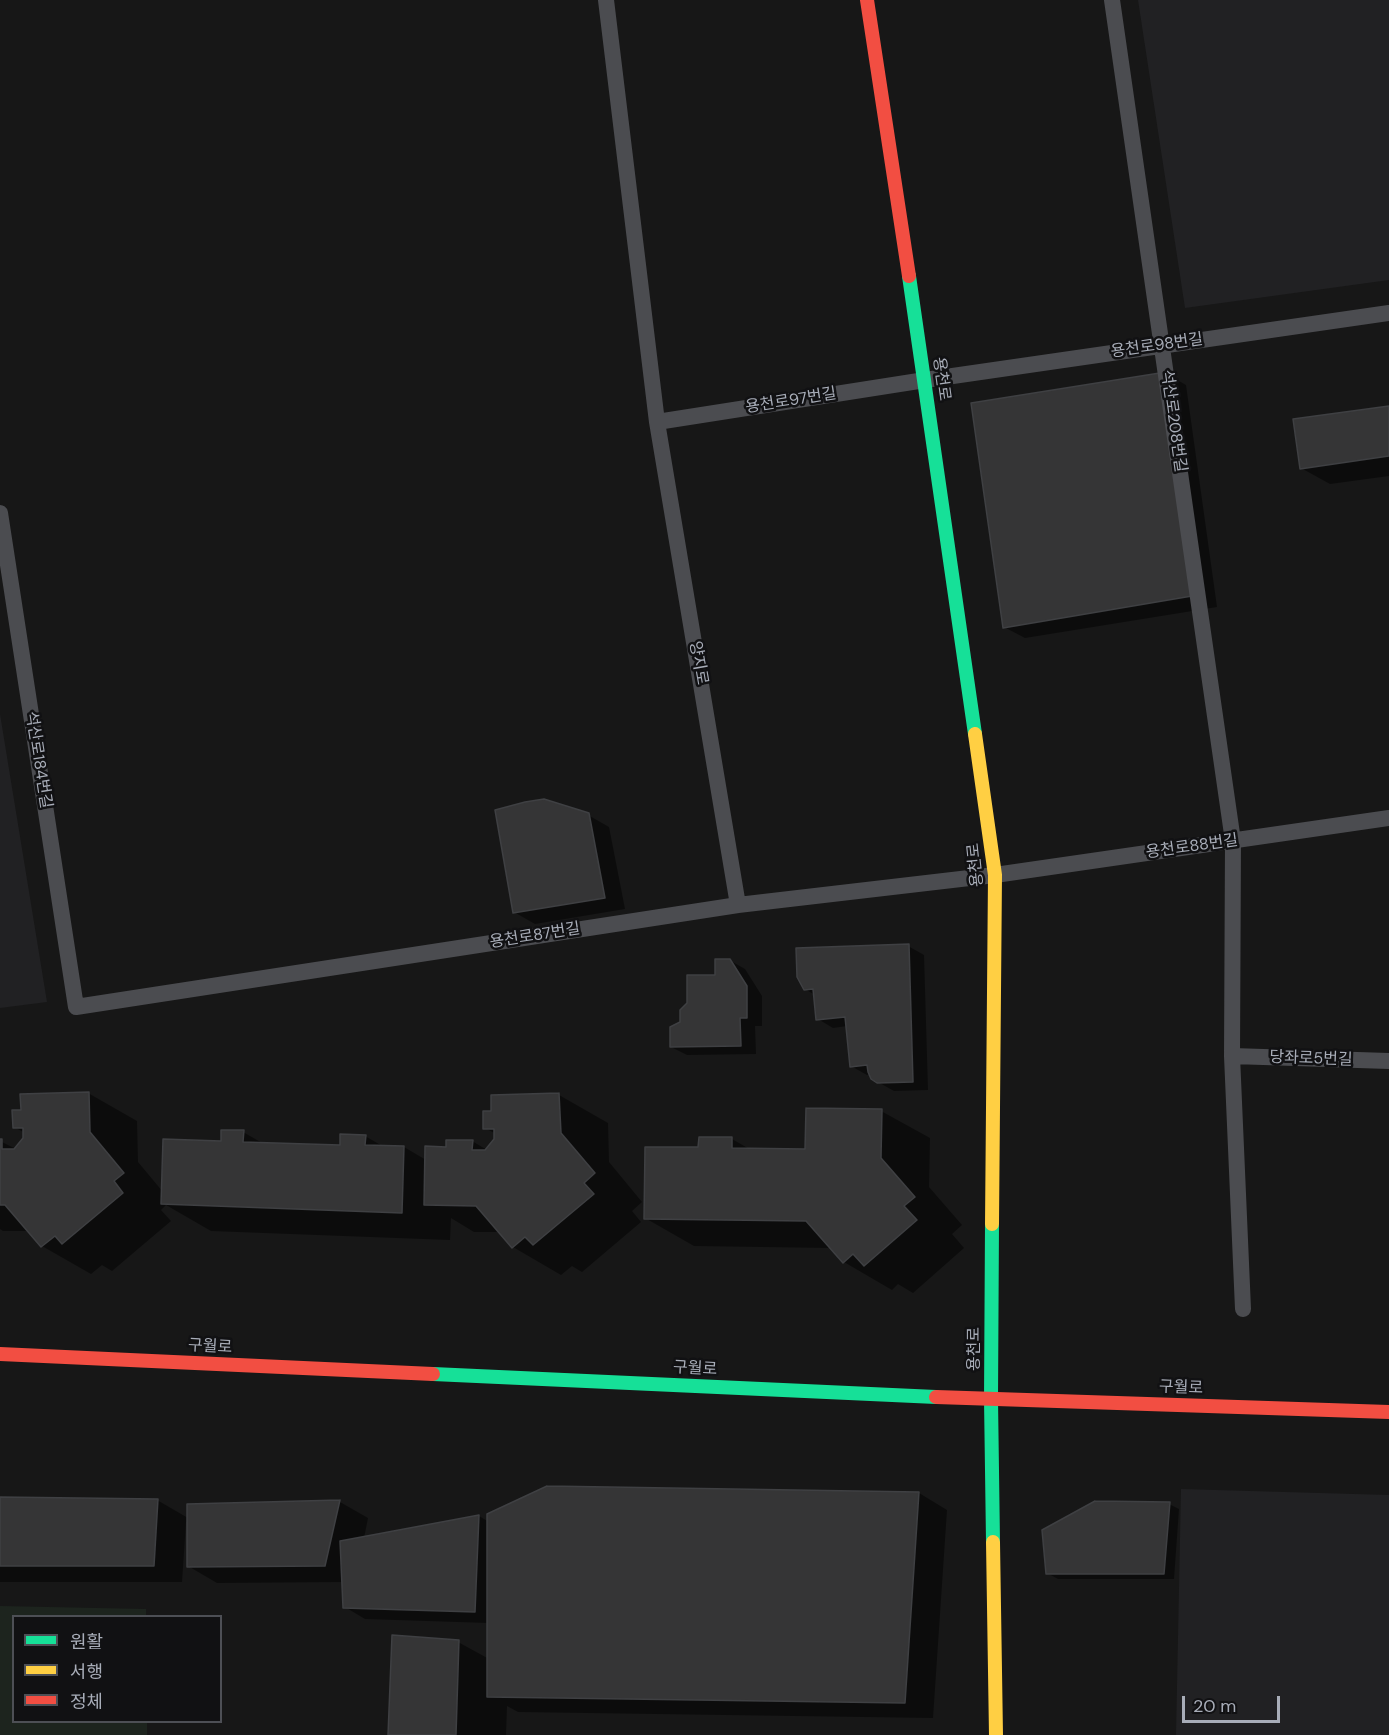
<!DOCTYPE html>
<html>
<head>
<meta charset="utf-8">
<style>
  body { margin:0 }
  #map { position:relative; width:1389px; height:1735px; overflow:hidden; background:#171717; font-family:"DM Sans","Noto Sans KR",sans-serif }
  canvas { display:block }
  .legend { position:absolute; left:12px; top:1615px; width:210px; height:108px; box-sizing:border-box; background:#111113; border:2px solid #4d4f55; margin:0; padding:8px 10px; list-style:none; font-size:18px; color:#a8adb8 }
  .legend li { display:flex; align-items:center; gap:12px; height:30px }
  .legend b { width:30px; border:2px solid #4d4f55 }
  .scale { position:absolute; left:1182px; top:1696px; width:98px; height:27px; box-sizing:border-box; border:3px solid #a8adb8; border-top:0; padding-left:8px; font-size:18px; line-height:21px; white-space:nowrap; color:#a8adb8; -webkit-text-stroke:4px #111113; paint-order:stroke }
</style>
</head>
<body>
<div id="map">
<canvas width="1389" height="1735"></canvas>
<ul class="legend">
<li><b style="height:8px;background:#16e098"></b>원활</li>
<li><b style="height:8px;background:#ffcf43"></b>서행</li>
<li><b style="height:8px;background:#f24e42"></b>정체</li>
</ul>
<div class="scale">20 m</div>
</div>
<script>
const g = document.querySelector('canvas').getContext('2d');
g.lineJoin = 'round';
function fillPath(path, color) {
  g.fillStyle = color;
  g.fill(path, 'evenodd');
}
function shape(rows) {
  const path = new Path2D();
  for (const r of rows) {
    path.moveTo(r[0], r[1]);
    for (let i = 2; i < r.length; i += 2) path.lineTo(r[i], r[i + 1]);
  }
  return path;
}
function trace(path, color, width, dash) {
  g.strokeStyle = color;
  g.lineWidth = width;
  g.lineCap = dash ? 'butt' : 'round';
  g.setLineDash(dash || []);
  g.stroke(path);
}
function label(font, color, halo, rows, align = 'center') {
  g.font = font + ' "DM Sans","Noto Sans KR",sans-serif';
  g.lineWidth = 5;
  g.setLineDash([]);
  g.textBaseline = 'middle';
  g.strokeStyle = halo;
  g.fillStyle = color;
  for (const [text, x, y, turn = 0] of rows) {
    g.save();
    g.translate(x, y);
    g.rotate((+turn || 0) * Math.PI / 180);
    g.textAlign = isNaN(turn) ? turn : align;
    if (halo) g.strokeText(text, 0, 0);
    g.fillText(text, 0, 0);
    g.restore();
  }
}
fillPath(shape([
  [1138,0,1389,0,1389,280,1185,308],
  [0,714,47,1002,0,1008],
  [1181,1489,1389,1495,1389,1735,1176,1735]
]), '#212123');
fillPath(shape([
  [0,1606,146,1609,146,1616,14,1616,14,1722,147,1722,147,1735,0,1735]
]), '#1d241e');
fillPath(shape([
  [1165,373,1186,385,1217,607,1025,638,1004,627],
  [1389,407,1389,476,1330,484,1301,468],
  [588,815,609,827,625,909,535,924,514,912],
  [908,946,924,955,928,1090,894,1091,878,1082,870,1074,867,1075,851,1066,847,1026,833,1028,818,1019,815,995,805,989],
  [729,960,745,969,762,996,762,1026,755,1026,756,1054,687,1055,671,1047,682,1023],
  [88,1093,137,1121,138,1162,163,1192,222,1142,243,1132,264,1144,341,1147,365,1136,384,1147,404,1147,426,1160,447,1148,472,1141,487,1150,496,1140,496,1134,485,1128,559,1095,608,1123,609,1162,642,1202,632,1211,641,1222,582,1272,572,1266,561,1275,513,1247,500,1232,474,1232,451,1218,450,1240,211,1231,166,1205,161,1210,171,1221,112,1271,102,1265,91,1274,42,1246,30,1231,3,1231,0,1229,0,1141,16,1149,25,1139,25,1133,14,1127],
  [881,1111,930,1138,929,1187,962,1225,952,1234,964,1248,913,1293,898,1284,892,1290,844,1262,831,1248,694,1246,645,1218,700,1149,700,1139,732,1139,751,1150,807,1150],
  [919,1493,947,1510,933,1718,518,1712,507,1706,506,1735,389,1735,458,1642,489,1659,489,1623,365,1619,345,1607,343,1582,217,1583,188,1566,188,1522,186,1522,182,1582,0,1582,0,1498,157,1500,188,1518,188,1505,340,1502,368,1518,364,1538,479,1516,489,1522],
  [1169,1504,1179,1509,1174,1579,1058,1579,1047,1573]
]), '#0007');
const building = shape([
  [1166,372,1198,595,1003,628,971,403,1166,372],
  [1389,406,1389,456,1300,469,1293,419,1389,406],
  [544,799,589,813,605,898,513,913,495,810,525,802,544,799],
  [909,944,913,1082,877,1083,871,1079,868,1072,867,1065,850,1067,845,1017,816,1020,813,989,804,990,797,977,796,948,909,944],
  [715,959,730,959,747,986,747,1018,740,1018,741,1046,670,1047,670,1027,680,1022,680,1010,687,1003,687,975,715,975,715,959],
  [89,1092,90,1132,124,1173,114,1181,123,1193,62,1244,55,1236,41,1247,5,1205,0,1205,0,1139,2,1139,2,1149,14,1149,23,1138,23,1128,13,1128,12,1110,21,1110,20,1094,89,1092],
  [559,1093,561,1133,595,1173,584,1183,594,1194,533,1245,525,1237,512,1248,476,1206,424,1205,425,1146,446,1147,446,1140,473,1140,472,1150,485,1150,494,1139,494,1129,483,1129,483,1111,491,1111,491,1095,559,1093],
  [806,1108,882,1109,881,1158,915,1197,904,1206,917,1220,864,1266,853,1254,843,1263,806,1221,644,1219,645,1147,698,1147,699,1137,732,1137,732,1148,805,1149,806,1108],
  [221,1130,244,1130,243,1142,340,1145,340,1134,366,1135,365,1145,404,1146,402,1213,161,1204,163,1139,221,1141,221,1130],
  [547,1486,919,1492,905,1703,487,1697,487,1514,547,1486],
  [0,1497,158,1499,154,1566,0,1566,0,1497],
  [340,1500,325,1566,187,1567,187,1504,340,1500],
  [1095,1501,1170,1502,1164,1574,1046,1574,1042,1530,1095,1501],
  [479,1515,475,1612,343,1608,340,1541,479,1515],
  [392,1635,459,1640,456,1735,388,1735,392,1635]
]);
fillPath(building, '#353536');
trace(building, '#3f4043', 1.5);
trace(shape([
  [606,0,657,422,738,905],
  [1112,0,1233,841,1232,1056,1243,1309],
  [657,422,925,380,1389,313],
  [0,513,76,1007,738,905,995,875,1389,818],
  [1232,1056,1389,1061]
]), '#4b4c50', 16);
trace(shape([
  [909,276,975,734],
  [992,1224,991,1399,993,1542],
  [433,1374,936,1397]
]), '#16e098', 14);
trace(shape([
  [975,734,995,875,992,1224],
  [993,1542,996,1735]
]), '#ffcf43', 14);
trace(shape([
  [867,0,909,276],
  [0,1354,433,1374],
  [936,1397,1389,1412]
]), '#f24e42', 14);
label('16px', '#a8adb8', '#111113', [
  ["용천로98번길",1157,346,-8],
  ["용천로",941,379,82],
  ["용천로97번길",791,401,-9],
  ["석산로208번길",1173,421,82],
  ["양지로",698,663,80],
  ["석산로184번길",38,760,81],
  ["용천로88번길",1192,847,-8],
  ["용천로",976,865,-96],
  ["용천로87번길",535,936,-9],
  ["당좌로5번길",1311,1059,2],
  ["구월로",210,1347,3],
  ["용천로",975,1349,-90],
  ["구월로",695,1369,3],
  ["구월로",1181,1388,2]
]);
</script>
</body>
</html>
